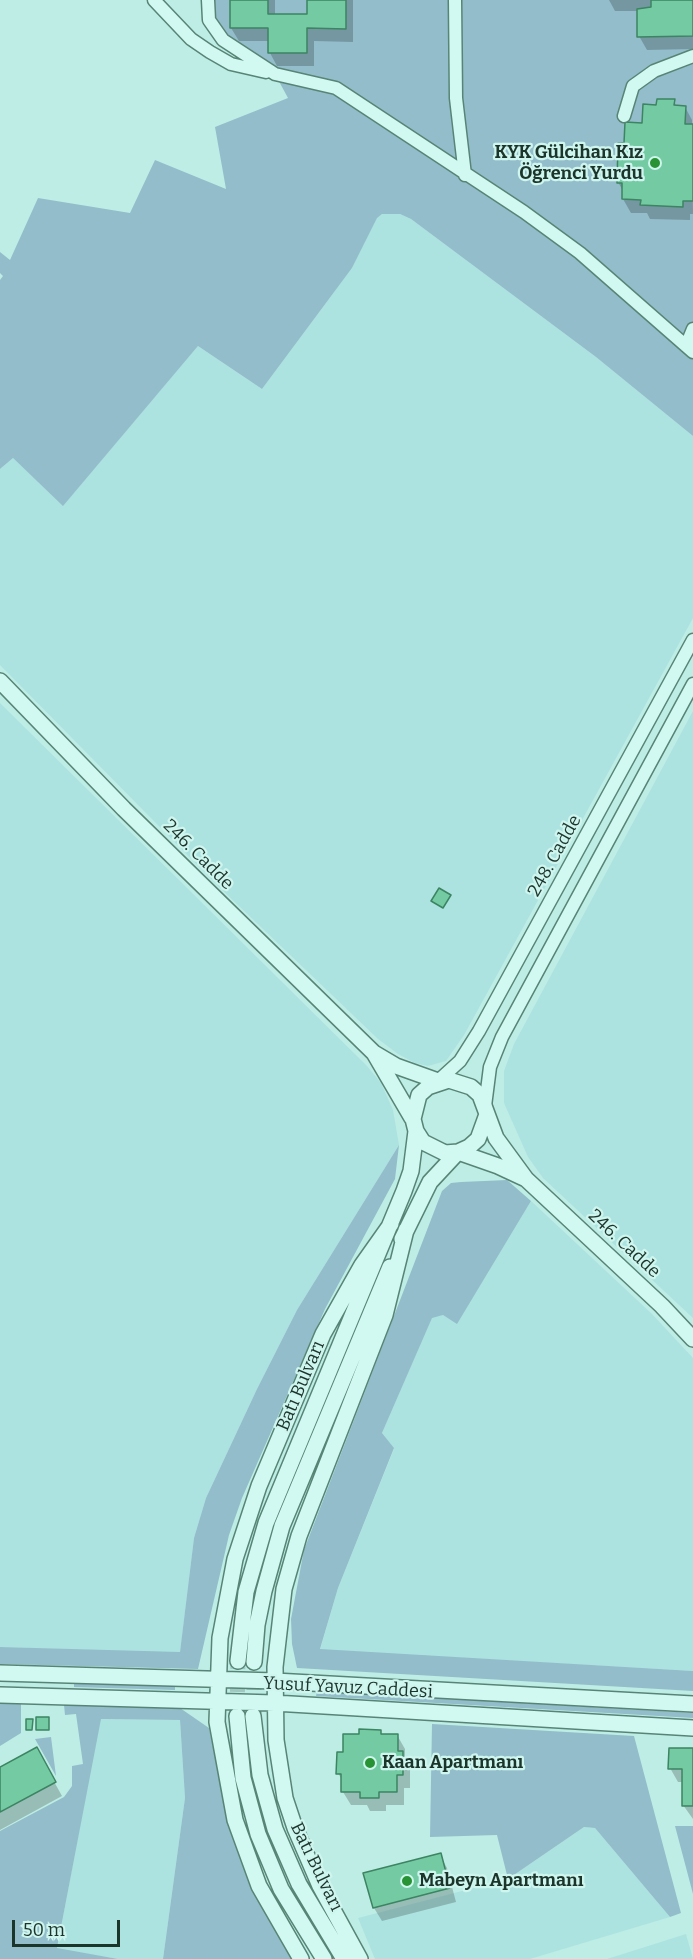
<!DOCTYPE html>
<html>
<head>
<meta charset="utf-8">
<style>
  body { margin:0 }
  #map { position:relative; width:693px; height:1959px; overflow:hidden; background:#beede5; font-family:Bitter,serif }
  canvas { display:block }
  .scale { position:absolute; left:12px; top:1920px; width:108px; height:27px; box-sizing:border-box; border:3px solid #1c352b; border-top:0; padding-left:8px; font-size:18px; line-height:21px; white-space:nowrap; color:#1c352b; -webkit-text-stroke:4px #cef5ee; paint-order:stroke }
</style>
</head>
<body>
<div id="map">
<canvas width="693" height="1959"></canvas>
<div class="scale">50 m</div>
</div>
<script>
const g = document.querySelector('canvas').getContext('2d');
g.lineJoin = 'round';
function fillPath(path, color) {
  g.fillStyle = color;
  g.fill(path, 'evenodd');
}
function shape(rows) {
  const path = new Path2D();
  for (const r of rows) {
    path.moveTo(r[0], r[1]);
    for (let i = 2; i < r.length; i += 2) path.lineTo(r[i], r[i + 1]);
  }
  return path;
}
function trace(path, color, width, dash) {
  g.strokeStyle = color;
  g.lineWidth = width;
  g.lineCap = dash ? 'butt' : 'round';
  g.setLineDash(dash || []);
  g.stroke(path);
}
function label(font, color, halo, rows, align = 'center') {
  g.font = font + ' Bitter,serif';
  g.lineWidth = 4.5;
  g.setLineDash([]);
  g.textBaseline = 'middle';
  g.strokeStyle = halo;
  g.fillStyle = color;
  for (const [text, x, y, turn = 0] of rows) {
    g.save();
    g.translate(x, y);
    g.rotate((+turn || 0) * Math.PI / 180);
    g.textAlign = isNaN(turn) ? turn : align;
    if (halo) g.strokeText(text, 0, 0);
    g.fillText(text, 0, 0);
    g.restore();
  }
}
fillPath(shape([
  [382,214,400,214,411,219,596,357,693,436,693,618,464,1035,446,1061,428,1066,415,1063,398,1054,378,1039,217,885,0,665,0,469,13,458,63,505,198,346,262,389,352,268,377,217],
  [0,703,367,1066,381,1083,393,1110,399,1145,297,1310,257,1389,206,1498,194,1538,180,1653,0,1647],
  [693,711,693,1318,543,1178,528,1157,504,1103,504,1071,514,1044],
  [531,1201,652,1314,693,1358,693,1671,320,1650,338,1588,394,1449,382,1433,432,1317,443,1315,457,1323],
  [100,1719,180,1720,185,1798,163,1959,118,1959,57,1949],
  [584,1827,595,1828,670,1917,530,1959,375,1959,358,1918,508,1879],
  [686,1934,693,1959,607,1959]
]), '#ace3e0');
fillPath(shape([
  [208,0,693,0,693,436,596,357,411,219,400,214,382,214,377,218,352,268,262,389,198,346,63,506,13,458,0,469,0,280,3,276,0,273,0,252,10,260,38,198,130,213,155,160,226,189,215,127,288,98,275,74,223,40],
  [399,1145,395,1179,325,1309,242,1498,229,1535,198,1669,0,1664,0,1647,180,1652,194,1538,206,1498,257,1389,297,1310],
  [507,1180,531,1201,457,1324,443,1315,432,1318,382,1433,394,1448,338,1588,320,1649,693,1671,693,1691,297,1668,292,1644,291,1619,304,1550,442,1191,451,1183,461,1182],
  [74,1683,175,1686,175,1690,74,1687],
  [317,1691,693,1713,693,1718,316,1696],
  [0,1704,21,1704,21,1733,0,1746],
  [64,1705,180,1708,209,1728,229,1824,252,1885,293,1959,163,1959,185,1798,180,1720,101,1719,57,1948,118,1959,0,1959,0,1831,64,1797,72,1786,72,1766,83,1764,76,1714,65,1715],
  [432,1724,634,1736,681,1913,670,1917,595,1828,584,1827,508,1879,497,1835,430,1837],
  [51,1737,56,1776,35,1739],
  [675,1826,693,1826,693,1894]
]), '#93bdcb');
fillPath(shape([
  [231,0,275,0,275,16,309,16,309,0,353,0,353,42,314,41,314,66,277,66,270,53,270,41,239,41,231,28],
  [609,0,693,0,693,49,647,50,639,36,639,11,615,11],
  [674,101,677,107,685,107,692,120,693,214,690,214,690,220,650,219,647,213,631,213,623,199,623,191,618,182,626,145,658,106],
  [380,1731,382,1735,397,1735,405,1749,405,1757,410,1766,410,1788,404,1788,404,1805,386,1805,386,1811,370,1811,367,1805,351,1805,343,1792,343,1782,338,1773,344,1754,361,1736],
  [36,1749,62,1796,0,1830,0,1769],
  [693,1750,693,1819,683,1805,683,1782,678,1782,670,1768],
  [440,1855,447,1868,456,1902,382,1921,374,1908]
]), '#0003');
const building = shape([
  [230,0,268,0,268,14,307,14,307,0,346,0,346,29,307,28,307,53,268,53,268,28,230,28,230,0],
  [651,0,693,0,693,36,637,37,637,9,651,7,651,0],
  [657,99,675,99,674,105,686,106,685,124,693,124,693,201,683,201,683,207,640,205,641,200,622,199,622,183,617,183,618,143,624,143,625,122,642,123,643,104,656,105,657,99],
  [439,888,451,895,443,908,431,901,439,888],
  [36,1717,49,1717,49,1730,36,1730,36,1717],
  [26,1719,33,1719,32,1730,26,1730,26,1719],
  [359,1729,381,1730,381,1734,398,1734,398,1751,403,1751,403,1775,397,1775,397,1792,379,1792,379,1798,360,1798,360,1792,341,1792,341,1774,336,1774,337,1752,343,1752,343,1734,359,1734,359,1729],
  [37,1747,56,1782,0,1812,0,1767,37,1747],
  [669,1748,693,1748,693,1806,682,1806,682,1769,668,1769,669,1748],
  [441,1853,450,1888,373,1908,363,1873,441,1853]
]);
fillPath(building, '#74cba3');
trace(building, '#3d8462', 1.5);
trace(shape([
  [254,1713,254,1662],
  [237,1715,238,1661]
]), '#9ec8c0', 15, [15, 8]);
const minor = shape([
  [154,0,191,39,210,52,231,64,266,72],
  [208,0,209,20,223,40,275,74,336,88,524,212,580,253,693,352],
  [455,0,456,98,465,175],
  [624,116,633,86,654,71,693,56],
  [686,346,693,329],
  [438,1081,460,1061,479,1031,693,640],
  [485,1106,490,1067,502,1037,693,684]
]);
const tertiary = shape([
  [0,681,124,809,374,1053],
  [486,1117,478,1139,469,1147,458,1152,445,1153,423,1142,416,1131,413,1119,419,1095,428,1087,449,1080,471,1087,480,1095,496,1138,526,1179,662,1306,693,1339],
  [412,1118,374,1053,396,1066,438,1081],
  [402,1239,430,1182,458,1152,498,1166,526,1179],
  [238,1661,246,1592,266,1523,404,1191,411,1171,416,1131],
  [254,1662,257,1625,264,1591,282,1526,390,1267],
  [0,1673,275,1681,693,1704],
  [0,1695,274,1703,693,1728],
  [237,1716,243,1778,258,1834,281,1889,324,1959],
  [253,1716,260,1775,275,1829,299,1884,344,1959],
  [301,1959,259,1886,235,1820,217,1722,220,1638,235,1559,259,1486,323,1334,362,1265,391,1224],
  [360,1959,320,1886,295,1828,285,1798,276,1740,275,1667,284,1589,299,1536,385,1315,406,1230]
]);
trace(minor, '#578575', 15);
trace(tertiary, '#578575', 18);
trace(minor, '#d1f8f1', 12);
trace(tertiary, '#d1f8f1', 15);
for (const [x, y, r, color] of [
  [655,163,6,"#289335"],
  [370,1763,6,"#289335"],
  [407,1881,6,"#289335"]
]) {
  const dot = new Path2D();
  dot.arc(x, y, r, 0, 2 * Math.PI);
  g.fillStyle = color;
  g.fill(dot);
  trace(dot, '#cef5ee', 2);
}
label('bold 18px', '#1c352b', '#cef5ee', [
  ["KYK Gülcihan Kız",643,153,"right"],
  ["Öğrenci Yurdu",643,174,"right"],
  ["Kaan Apartmanı",382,1763],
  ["Mabeyn Apartmanı",419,1881]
], 'left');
label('18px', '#1c352b', '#cef5ee', [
  ["246. Cadde",198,855,45],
  ["248. Cadde",555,856,-61],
  ["246. Cadde",624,1244,43],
  ["Batı Bulvarı",301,1386,-67],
  ["Yusuf Yavuz Caddesi",348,1688,3],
  ["Batı Bulvarı",316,1867,64]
]);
</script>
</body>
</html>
